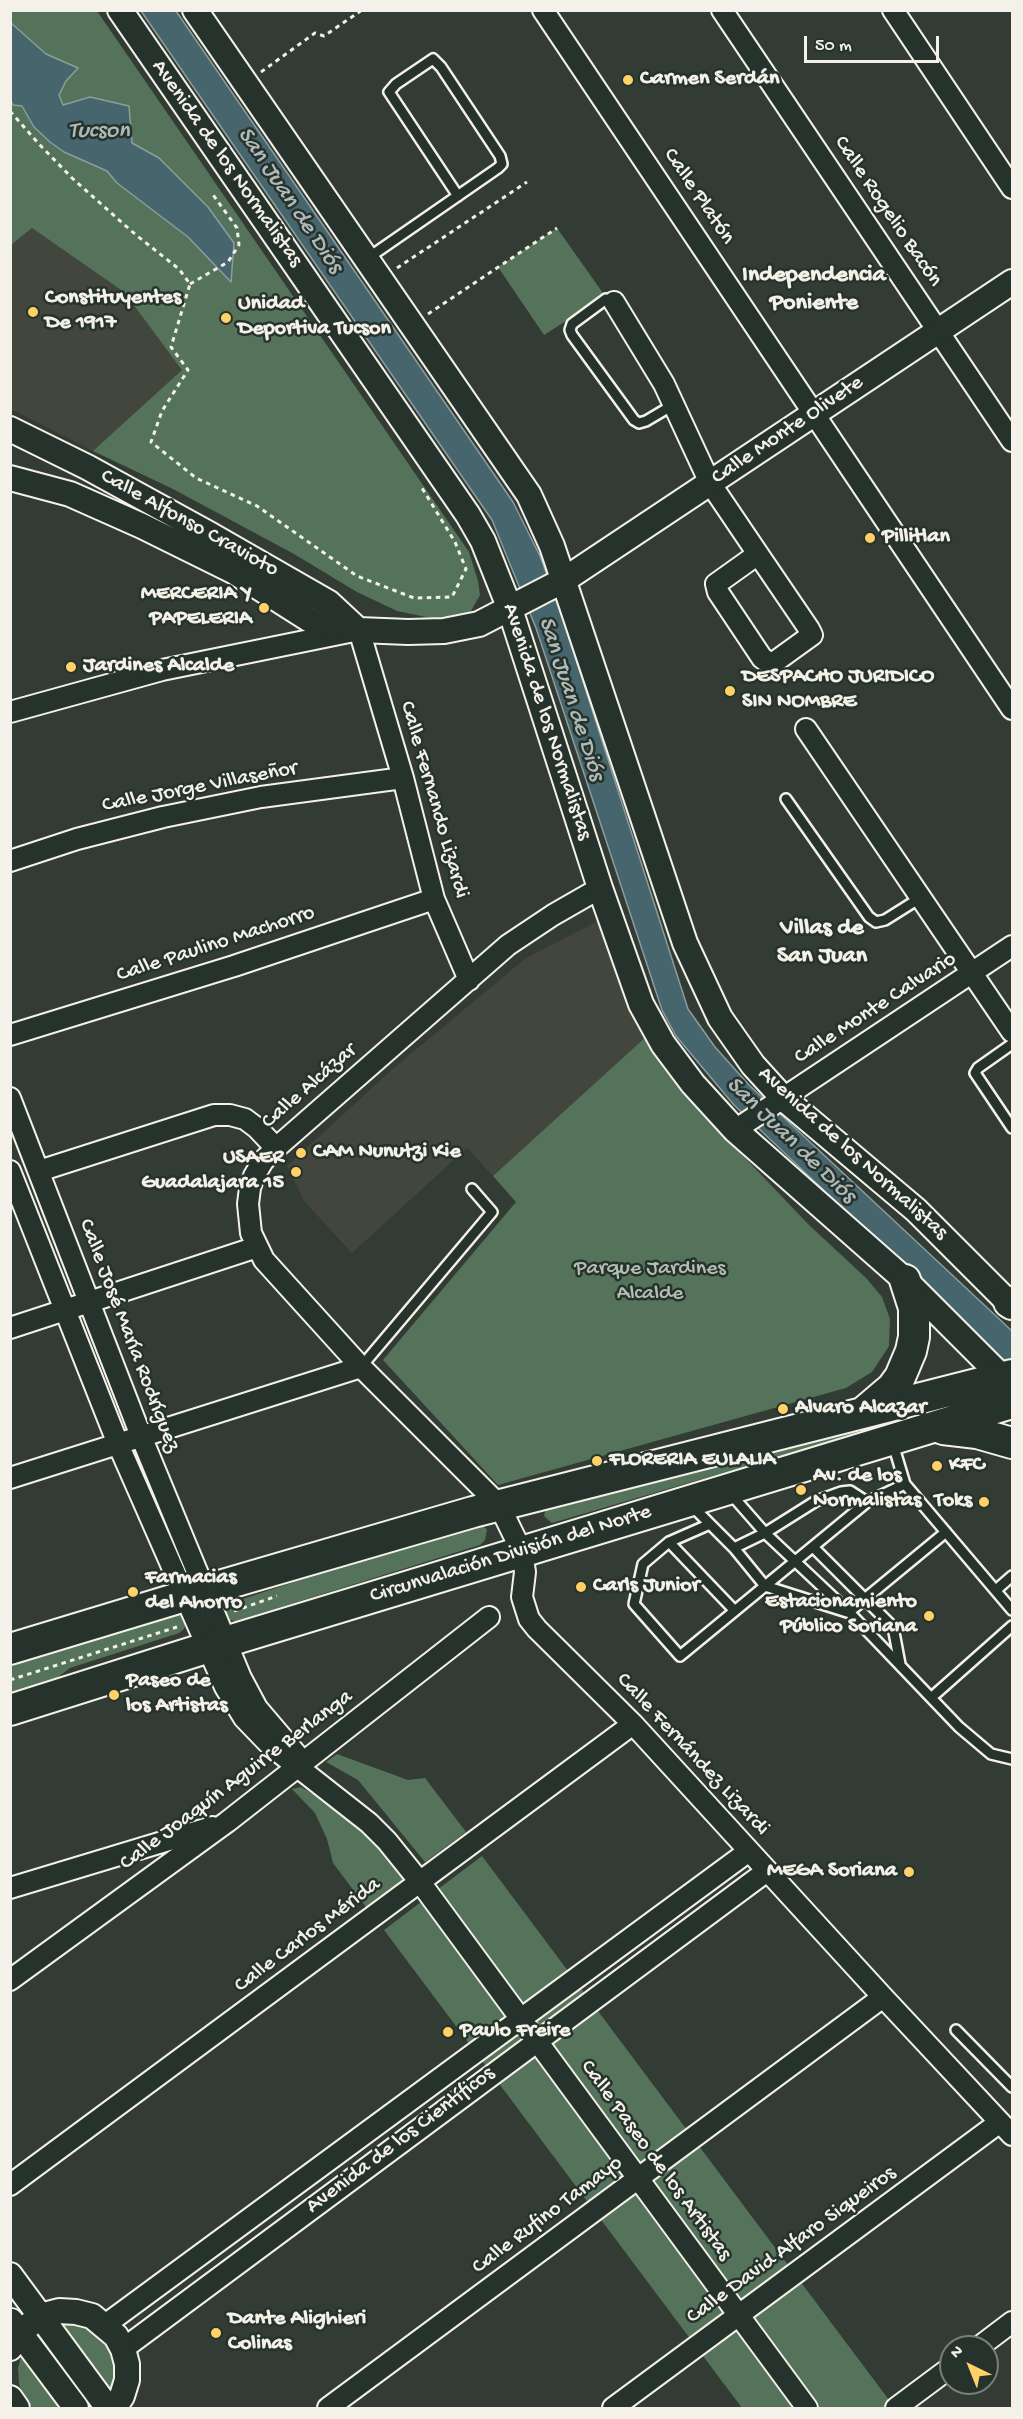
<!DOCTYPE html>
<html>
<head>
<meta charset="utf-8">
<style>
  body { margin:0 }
  #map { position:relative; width:1023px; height:2419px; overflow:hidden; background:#333c34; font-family:"Gochi Hand",sans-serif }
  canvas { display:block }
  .frame { position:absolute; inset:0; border:12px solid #f4f1e8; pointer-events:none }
  .north { position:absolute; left:939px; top:2335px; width:60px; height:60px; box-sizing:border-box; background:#26332d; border:2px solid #787f78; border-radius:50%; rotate:317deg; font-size:16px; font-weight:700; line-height:24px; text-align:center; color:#f4f1e8 }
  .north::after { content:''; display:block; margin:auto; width:21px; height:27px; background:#ffd166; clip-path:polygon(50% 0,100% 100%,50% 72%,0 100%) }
  .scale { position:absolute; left:804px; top:36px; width:135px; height:27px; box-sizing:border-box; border:3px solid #f4f1e8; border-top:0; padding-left:8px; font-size:18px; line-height:21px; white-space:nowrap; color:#f4f1e8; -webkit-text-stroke:4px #26332d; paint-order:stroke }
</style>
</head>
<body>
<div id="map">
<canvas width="1023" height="2419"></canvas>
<div class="frame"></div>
<div class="north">N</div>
<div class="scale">50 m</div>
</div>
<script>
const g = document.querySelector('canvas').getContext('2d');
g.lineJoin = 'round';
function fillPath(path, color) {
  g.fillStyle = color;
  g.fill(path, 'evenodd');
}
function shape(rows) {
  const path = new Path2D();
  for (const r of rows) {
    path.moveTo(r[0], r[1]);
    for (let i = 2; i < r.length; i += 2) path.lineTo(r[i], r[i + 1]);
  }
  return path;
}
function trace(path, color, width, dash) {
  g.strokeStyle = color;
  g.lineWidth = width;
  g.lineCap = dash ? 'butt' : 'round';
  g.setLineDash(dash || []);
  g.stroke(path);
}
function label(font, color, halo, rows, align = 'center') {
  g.font = font + ' "Gochi Hand",sans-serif';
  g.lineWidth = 5;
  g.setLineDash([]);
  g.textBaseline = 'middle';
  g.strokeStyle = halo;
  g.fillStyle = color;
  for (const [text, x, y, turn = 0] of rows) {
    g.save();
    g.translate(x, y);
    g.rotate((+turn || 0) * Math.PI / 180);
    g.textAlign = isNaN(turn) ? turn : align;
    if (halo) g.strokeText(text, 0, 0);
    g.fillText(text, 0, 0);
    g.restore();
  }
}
fillPath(shape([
  [32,228,124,292,183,370,93,451,11,409,11,245],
  [602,919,649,1034,493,1176,467,1148,352,1253,304,1201,287,1166,395,1067,526,958]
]), '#43463c');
fillPath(shape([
  [11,11,97,11,469,552,478,581,480,595,471,611,452,618,431,618,397,611,357,592,294,554,173,489,93,451,182,370,124,292,32,228,11,245],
  [557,228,605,296,544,335,498,267],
  [649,1034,689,1099,808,1224,866,1278,882,1297,890,1319,889,1346,872,1372,846,1388,498,1485,383,1360,516,1202,493,1176],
  [873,1423,875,1428,552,1523,544,1516,546,1508],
  [471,1523,482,1524,487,1530,485,1540,480,1545,236,1621,228,1620,224,1612,226,1607,231,1603],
  [179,1614,184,1618,186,1623,184,1629,179,1633,70,1668,54,1680,11,1693,11,1666],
  [337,1754,408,1780,425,1778,466,1832,425,1862,358,1780,326,1762],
  [301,1787,363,1823,408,1882,369,1911,333,1863,327,1839,315,1813,292,1789],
  [482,1856,895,2408,742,2408,384,1930],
  [61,2324,78,2324,94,2331,106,2342,115,2357,117,2374,113,2393],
  [42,2330,99,2408,85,2408,33,2337],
  [22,2353,62,2408,33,2408,25,2399,19,2384,18,2368]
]), '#55735b');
const water = shape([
  [141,11,176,11,513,502,540,556,563,619,688,1009,715,1047,749,1085,1012,1331,1012,1369,734,1105,676,1036,662,1010,536,628,492,520,141,11],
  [10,22,46,54,78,68,66,81,59,95,63,105,90,97,129,106,132,143,159,158,208,207,234,243,231,282,188,237,117,183,107,171,64,152,50,142,34,127,22,106,13,105,10,99,10,22]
]);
fillPath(water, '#47656d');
trace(water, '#8c9d9e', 1.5);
const service = shape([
  [368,258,498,168,502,164,500,156,441,67,433,59,396,84,389,92,458,196],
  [614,302,606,299,572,324,570,330,572,335,634,420,639,423,646,421,673,405],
  [786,799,869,917,876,922,885,920,920,898],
  [1012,1044,978,1068,975,1073,1012,1128],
  [361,1367,492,1212,472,1189],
  [893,1444,905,1484,1012,1610],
  [730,1493,765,1533,849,1612,959,1727,991,1754,1012,1759],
  [693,1507,734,1548,765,1586,847,1612],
  [710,1524,669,1542,643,1564,634,1604,680,1656,867,1502,905,1484],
  [669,1542,734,1610],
  [813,1547,893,1627,900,1664],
  [734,1548,765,1533,816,1501,841,1492,850,1491,867,1502],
  [996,1590,1012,1576],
  [849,1612,946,1532],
  [932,1697,1012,1626],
  [956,2030,1012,2087]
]);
const minor = shape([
  [543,10,1012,709],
  [722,10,1012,441],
  [893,10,1012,188],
  [614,302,664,384,710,483,758,554,809,629,812,635,776,661,769,663,762,658,718,592,716,584,758,554],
  [10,712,162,670,359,630,403,778,434,899,469,980],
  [806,729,1012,1032],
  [10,861,77,839,163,817,261,797,403,778],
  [600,888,553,915,508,945,276,1148,263,1161,254,1176,250,1188,248,1204,251,1233,264,1260,361,1367,499,1505,522,1552,525,1572,522,1597,529,1619,537,1629,633,1724,883,1997,1012,2135],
  [10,1035,234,966,434,899],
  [10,1098,141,1436,241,1678,257,1708,297,1755],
  [735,1130,1012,946],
  [10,1171,118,1444,225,1687,244,1718,271,1746,369,1823,387,1841,420,1882,807,2408],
  [39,1171,214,1115,230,1115,245,1119,257,1128,276,1148],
  [10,1328,257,1247],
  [10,1478,361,1367],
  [10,1888,212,1827],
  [10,1980,227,1822,489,1617],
  [10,2185,633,1724],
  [105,2325,749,1851],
  [979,2347,1012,2322],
  [123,2349,767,1871],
  [328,2408,883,1997],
  [613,2408,1000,2122],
  [896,2408,951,2367]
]);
const tertiary = shape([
  [120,10,468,515,483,541,510,609,600,888,641,1004,663,1044,693,1084,735,1130,905,1280,1012,1387],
  [195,10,529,495,552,546,685,943,720,1018,753,1065,783,1098,916,1210,1012,1306],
  [10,429,87,467,209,534,329,603,357,629],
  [10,478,70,494,142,526,233,571,310,620,359,630,408,632,444,631,479,624,564,580,1012,282],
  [10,2275,108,2408],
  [11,2321,76,2408],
  [10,2348,20,2333,40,2316,59,2311,76,2312,92,2316,116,2336,123,2349,127,2364,127,2380,122,2396,114,2408],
  [10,2398,17,2408]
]);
const primary = shape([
  [1009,1302,1012,1304],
  [865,1411,892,1388,900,1377,911,1351,914,1337,914,1308,905,1280],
  [943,1429,977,1433,1012,1443],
  [10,1649,185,1596,473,1512,1012,1375],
  [10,1710,225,1642,1012,1403]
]);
trace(service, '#f4f1e8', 14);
trace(minor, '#f4f1e8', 24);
trace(tertiary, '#f4f1e8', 28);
trace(primary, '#f4f1e8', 34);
trace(shape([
  [261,72,315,33,324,36,362,10],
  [10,111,38,143,72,178,136,235,179,269,190,284,171,347,188,370,162,411,151,442,196,478,257,506,357,576,414,598,452,597,466,569,455,542,422,488],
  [397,268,527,182],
  [190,284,228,262,239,245,237,228,211,192],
  [428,314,557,228],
  [234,1611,277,1596],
  [10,1680,177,1627]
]), '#f4f1e8', 3, [4.5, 4.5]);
trace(service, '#26332d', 9);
trace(minor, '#26332d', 20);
trace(tertiary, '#26332d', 24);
trace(primary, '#26332d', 30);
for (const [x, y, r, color] of [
  [628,80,6,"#ffd166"],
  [33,312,6,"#ffd166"],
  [226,318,6,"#ffd166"],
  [870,538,6,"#ffd166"],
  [264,608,6,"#ffd166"],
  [71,667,6,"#ffd166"],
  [730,691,6,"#ffd166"],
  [301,1153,6,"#ffd166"],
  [296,1172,6,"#ffd166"],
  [783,1409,6,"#ffd166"],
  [597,1461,6,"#ffd166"],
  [937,1466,6,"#ffd166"],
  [801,1490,6,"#ffd166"],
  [984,1502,6,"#ffd166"],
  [581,1587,6,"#ffd166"],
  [133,1592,6,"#ffd166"],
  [929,1616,6,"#ffd166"],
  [114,1695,6,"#ffd166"],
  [909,1872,6,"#ffd166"],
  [448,2032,6,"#ffd166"],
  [216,2333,6,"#ffd166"]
]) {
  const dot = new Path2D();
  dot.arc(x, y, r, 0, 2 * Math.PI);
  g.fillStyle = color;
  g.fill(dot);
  trace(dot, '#26332d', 2);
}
label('bold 22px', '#f4f1e8', '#26332d', [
  ["Carmen Serdán",640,80],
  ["Constituyentes",45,299],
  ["De 1917",45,324],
  ["Unidad",238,305],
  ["Deportiva Tucson",238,330],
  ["Pillitlan",882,538],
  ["MERCERIA Y",252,595,"right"],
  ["PAPELERIA",252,620,"right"],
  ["Jardines Alcalde",83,667],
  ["DESPACHO JURIDICO",742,678],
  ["SIN NOMBRE",742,703],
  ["CAM Nunutzi Kie",313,1153],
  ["USAER",284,1159,"right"],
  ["Guadalajara 15",284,1184,"right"],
  ["Alvaro Alcazar",795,1409],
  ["FLORERIA EULALIA",609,1461],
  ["KFC",949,1466],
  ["Av. de los",813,1477],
  ["Normalistas",813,1502],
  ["Toks",972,1502,"right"],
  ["Farmacias",145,1579],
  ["del Ahorro",145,1604],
  ["Carls Junior",593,1587],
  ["Estacionamiento",917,1603,"right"],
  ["Público Soriana",917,1628,"right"],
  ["Paseo de",126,1682],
  ["los Artistas",126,1707],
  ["MEGA Soriana",897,1872,"right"],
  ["Paulo Freire",460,2032],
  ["Dante Alighieri",228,2320],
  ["Colinas",228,2345]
], 'left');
label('22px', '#f4f1e8', '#26332d', [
  ["Avenida de los Normalistas",226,164,55],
  ["Calle Platón",698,197,56],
  ["Calle Rogelio Bacón",887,212,56],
  ["Calle Monte Olivete",788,431,-34],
  ["Calle Alfonso Cravioto",189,524,29],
  ["Avenida de los Normalistas",546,722,72],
  ["Calle Jorge Villaseñor",200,788,-11],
  ["Calle Fernando Lizardi",433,800,74],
  ["Calle Paulino Machorro",216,945,-18],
  ["Calle Monte Calvario",876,1009,-33],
  ["Calle Alcázar",310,1087,-41],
  ["Avenida de los Normalistas",852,1154,42],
  ["Calle José María Rodríguez",128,1336,69],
  ["Circunvalación División del Norte",511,1555,-17],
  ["Calle Fernández Lizardi",692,1755,47],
  ["Calle Joaquín Aguirre Berlanga",237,1781,-37],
  ["Calle Carlos Mérida",308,1936,-37],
  ["Avenida de los Científicos",401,2141,-37],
  ["Calle Paseo de los Artistas",655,2161,54],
  ["Calle Rufino Tamayo",548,2216,-37],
  ["Calle David Alfaro Siqueiros",792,2246,-36]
]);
label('22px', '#b4bfb0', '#26332d', [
  ["Parque Jardines",650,1270],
  ["Alcalde",650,1295]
]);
label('italic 24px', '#afb9b7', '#26332d', [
  ["Tucson",99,132],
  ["San Juan de Diós",289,201,56],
  ["San Juan de Diós",570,699,72],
  ["San Juan de Diós",790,1141,44]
]);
label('bold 24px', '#f4f1e8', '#26332d', [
  ["Independencia",814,276],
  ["Poniente",814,304],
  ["Villas de",822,929],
  ["San Juan",822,957]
]);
</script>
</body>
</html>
